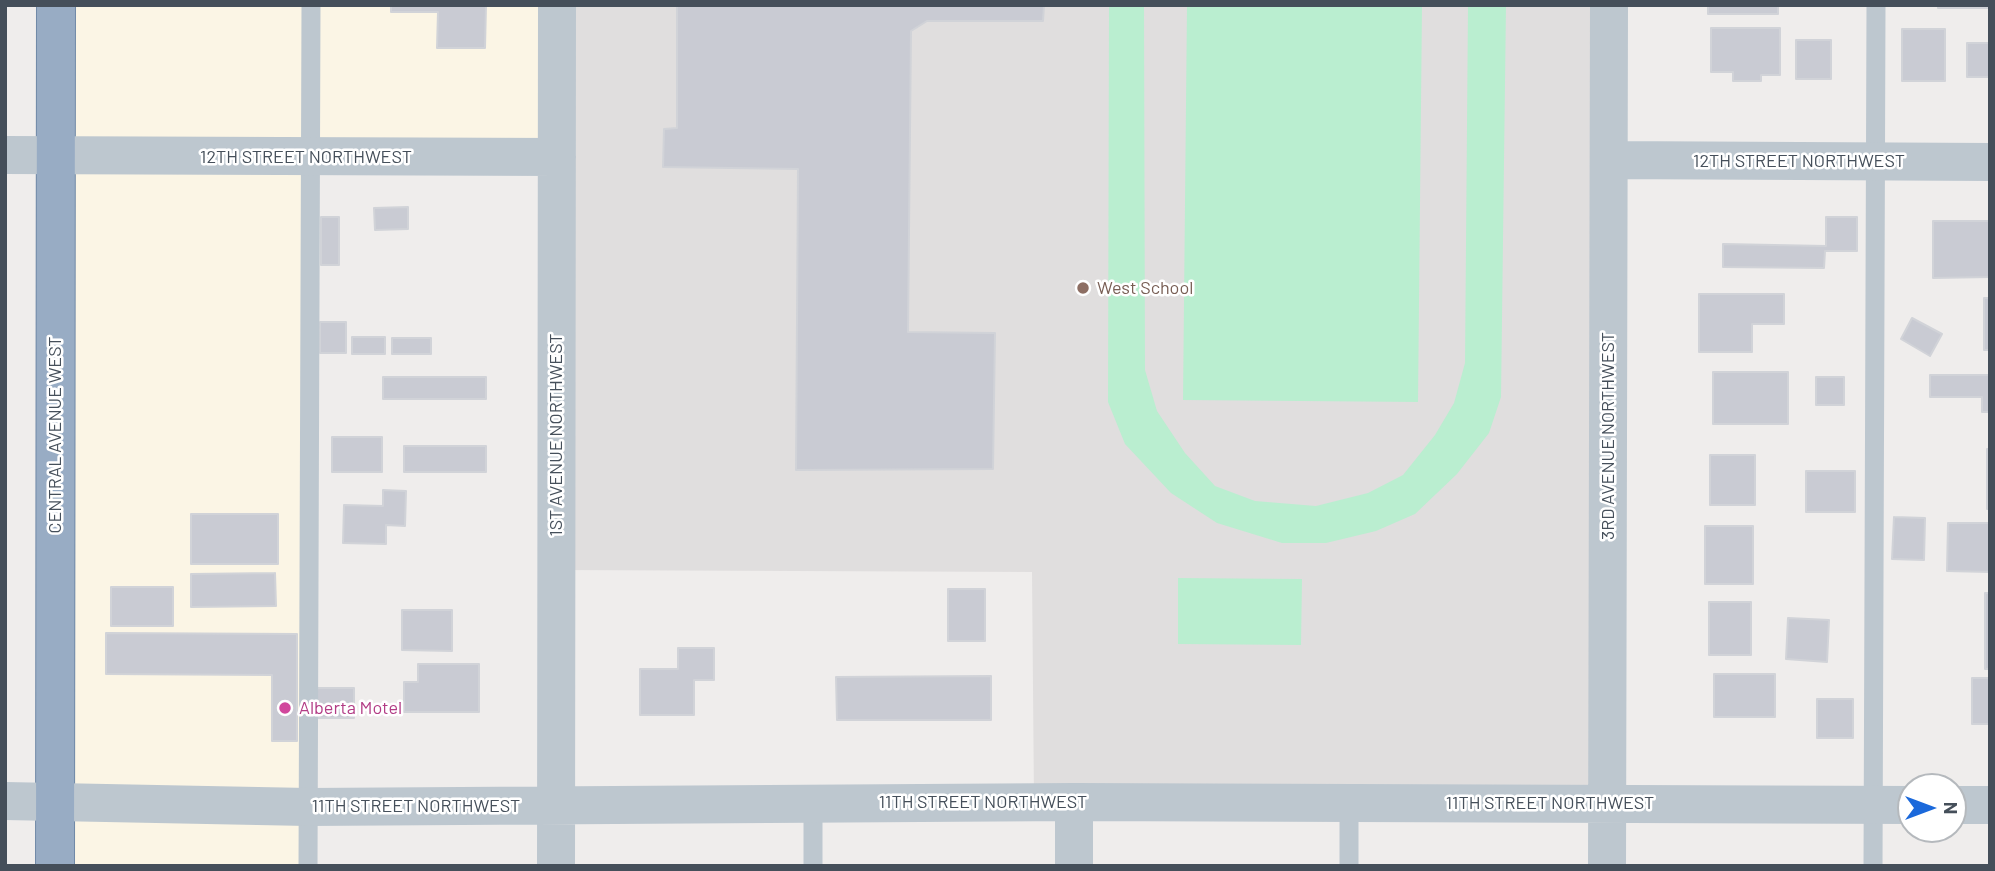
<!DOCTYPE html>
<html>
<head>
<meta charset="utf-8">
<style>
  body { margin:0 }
  #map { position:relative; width:1995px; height:871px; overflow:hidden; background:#efedec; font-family:Barlow,sans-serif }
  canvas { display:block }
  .frame { position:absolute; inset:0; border:7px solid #454f5a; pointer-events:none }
  .north { position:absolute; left:1897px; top:773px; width:70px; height:70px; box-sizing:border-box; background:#fff; border:2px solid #b5b9bd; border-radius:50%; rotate:90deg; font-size:19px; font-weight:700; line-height:28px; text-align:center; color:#454f5a }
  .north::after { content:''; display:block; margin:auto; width:24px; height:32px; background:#1b69db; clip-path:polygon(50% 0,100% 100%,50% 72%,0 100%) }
</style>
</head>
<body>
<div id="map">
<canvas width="1995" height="871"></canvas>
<div class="frame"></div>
<div class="north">N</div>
</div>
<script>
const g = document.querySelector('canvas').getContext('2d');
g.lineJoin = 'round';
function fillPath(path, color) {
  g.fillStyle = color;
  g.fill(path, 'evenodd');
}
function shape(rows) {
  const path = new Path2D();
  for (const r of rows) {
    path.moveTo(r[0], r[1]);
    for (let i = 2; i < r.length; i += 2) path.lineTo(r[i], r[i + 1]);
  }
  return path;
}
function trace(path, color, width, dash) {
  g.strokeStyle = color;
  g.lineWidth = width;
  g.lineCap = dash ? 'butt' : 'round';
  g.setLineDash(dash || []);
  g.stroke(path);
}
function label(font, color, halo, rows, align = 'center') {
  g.font = font + ' Barlow,sans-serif';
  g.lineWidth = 5;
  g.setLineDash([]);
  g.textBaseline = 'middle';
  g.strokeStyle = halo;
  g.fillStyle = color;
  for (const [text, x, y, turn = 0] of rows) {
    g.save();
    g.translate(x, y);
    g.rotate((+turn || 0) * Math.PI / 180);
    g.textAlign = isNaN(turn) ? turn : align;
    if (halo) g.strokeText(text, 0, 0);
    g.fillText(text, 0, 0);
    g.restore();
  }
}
fillPath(shape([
  [56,5,557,5,557,157,311,158,308,866,55,866]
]), '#fbf5e5');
fillPath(shape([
  [557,5,1609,5,1607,803,1034,802,1032,572,556,570]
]), '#e0dede');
fillPath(shape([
  [1109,5,1144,5,1145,370,1157,411,1185,453,1215,486,1255,501,1316,506,1368,493,1403,475,1435,435,1454,403,1465,363,1468,5,1506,5,1501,397,1489,433,1457,474,1415,514,1376,531,1326,543,1282,543,1217,523,1171,493,1125,444,1108,402],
  [1187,5,1422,5,1418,402,1183,400],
  [1178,578,1302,579,1301,645,1178,644]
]), '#baeed0');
const building = shape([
  [391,5,486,5,485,48,437,48,438,12,391,12,391,5],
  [677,5,1044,5,1043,21,927,21,911,31,908,332,995,333,993,469,796,470,798,169,663,167,664,129,677,128,677,5],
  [1708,5,1778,5,1778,14,1708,14,1708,5],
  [1938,5,1990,5,1990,8,1938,8,1938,5],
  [1711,28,1780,28,1780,75,1761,75,1761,81,1733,81,1733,72,1711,72,1711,28],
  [1902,29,1945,29,1945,81,1902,81,1902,29],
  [1796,40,1831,40,1831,79,1796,79,1796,40],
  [1967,43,1990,43,1990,77,1967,77,1967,43],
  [408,207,408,229,375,230,374,208,408,207],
  [321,217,339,217,339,265,321,265,321,217],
  [1826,217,1857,217,1857,251,1825,251,1824,268,1723,267,1723,244,1826,246,1826,217],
  [1933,221,1990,221,1990,277,1933,278,1933,221],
  [1699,294,1784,294,1784,324,1752,324,1752,352,1699,352,1699,294],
  [1984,298,1990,298,1990,350,1984,350,1984,298],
  [1912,318,1942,334,1930,356,1901,339,1912,318],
  [320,322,346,322,346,353,320,353,320,322],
  [352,337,385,337,385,354,352,354,352,337],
  [392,338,431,338,431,354,392,354,392,338],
  [1713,372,1788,372,1788,424,1713,424,1713,372],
  [1930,375,1990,375,1990,412,1982,412,1982,397,1930,397,1930,375],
  [383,377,486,377,486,399,383,399,383,377],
  [1816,377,1844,377,1844,405,1816,405,1816,377],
  [332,437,382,437,382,472,332,472,332,437],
  [404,446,486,446,486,472,404,472,404,446],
  [1987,449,1990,449,1990,509,1987,509,1987,449],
  [1710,455,1755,455,1755,505,1710,505,1710,455],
  [1806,471,1855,471,1855,512,1806,512,1806,471],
  [383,490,406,491,405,526,386,525,386,544,343,543,344,505,383,506,383,490],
  [191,514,278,514,278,564,191,564,191,514],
  [1894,517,1925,518,1924,560,1892,559,1894,517],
  [1948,523,1990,523,1990,572,1947,571,1948,523],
  [1705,526,1753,526,1753,584,1705,584,1705,526],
  [275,573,276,606,191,607,191,574,275,573],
  [111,587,173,587,173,626,111,626,111,587],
  [948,589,985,589,985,641,948,641,948,589],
  [1985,593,1990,593,1990,669,1985,669,1985,593],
  [1709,602,1751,602,1751,655,1709,655,1709,602],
  [402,610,452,610,452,651,402,650,402,610],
  [1788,618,1829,620,1827,662,1786,659,1788,618],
  [106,633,297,634,297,741,272,741,272,675,106,674,106,633],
  [678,648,714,648,714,680,694,680,694,715,640,715,640,669,678,669,678,648],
  [418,664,479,664,479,712,404,712,404,682,418,682,418,664],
  [1714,674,1775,674,1775,717,1714,717,1714,674],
  [991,676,991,720,837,720,836,677,991,676],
  [1972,678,1990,678,1990,724,1972,724,1972,678],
  [317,688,354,688,354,718,317,718,317,688],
  [1817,699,1853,699,1853,738,1817,738,1817,699]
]);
fillPath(building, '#c9cbd3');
trace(building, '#d1d3d8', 2);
const trunk = shape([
  [55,866,56,5]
]);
trace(trunk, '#7089a7', 40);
trace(shape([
  [813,803,813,866],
  [308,866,311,5],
  [1349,866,1349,803],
  [1873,866,1876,5]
]), '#bdc7cf', 19);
trace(shape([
  [5,155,557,157],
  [1609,160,1990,162],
  [5,801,308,807,1074,802,1911,805],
  [1953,805,1990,805],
  [556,866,557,5],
  [1074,866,1074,802],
  [1607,866,1609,5]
]), '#bdc7cf', 38);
trace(trunk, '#98acc4', 38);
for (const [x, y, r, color] of [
  [1083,288,7,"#8d6e63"],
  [285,708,7,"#d1479c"]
]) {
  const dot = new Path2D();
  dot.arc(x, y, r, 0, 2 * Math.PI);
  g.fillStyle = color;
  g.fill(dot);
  trace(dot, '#fff', 2.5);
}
label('18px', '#454f5a', '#fff', [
  ["12TH STREET NORTHWEST",306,157],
  ["12TH STREET NORTHWEST",1799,161],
  ["CENTRAL AVENUE WEST",55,435,-90],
  ["1ST AVENUE NORTHWEST",556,435,-90],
  ["3RD AVENUE NORTHWEST",1608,436,-90],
  ["11TH STREET NORTHWEST",983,802],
  ["11TH STREET NORTHWEST",1550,803],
  ["11TH STREET NORTHWEST",416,806]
]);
label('18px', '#785e54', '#fff', [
  ["West School",1097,288]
], 'left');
label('18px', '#b23c85', '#fff', [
  ["Alberta Motel",299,708]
], 'left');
</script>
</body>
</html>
